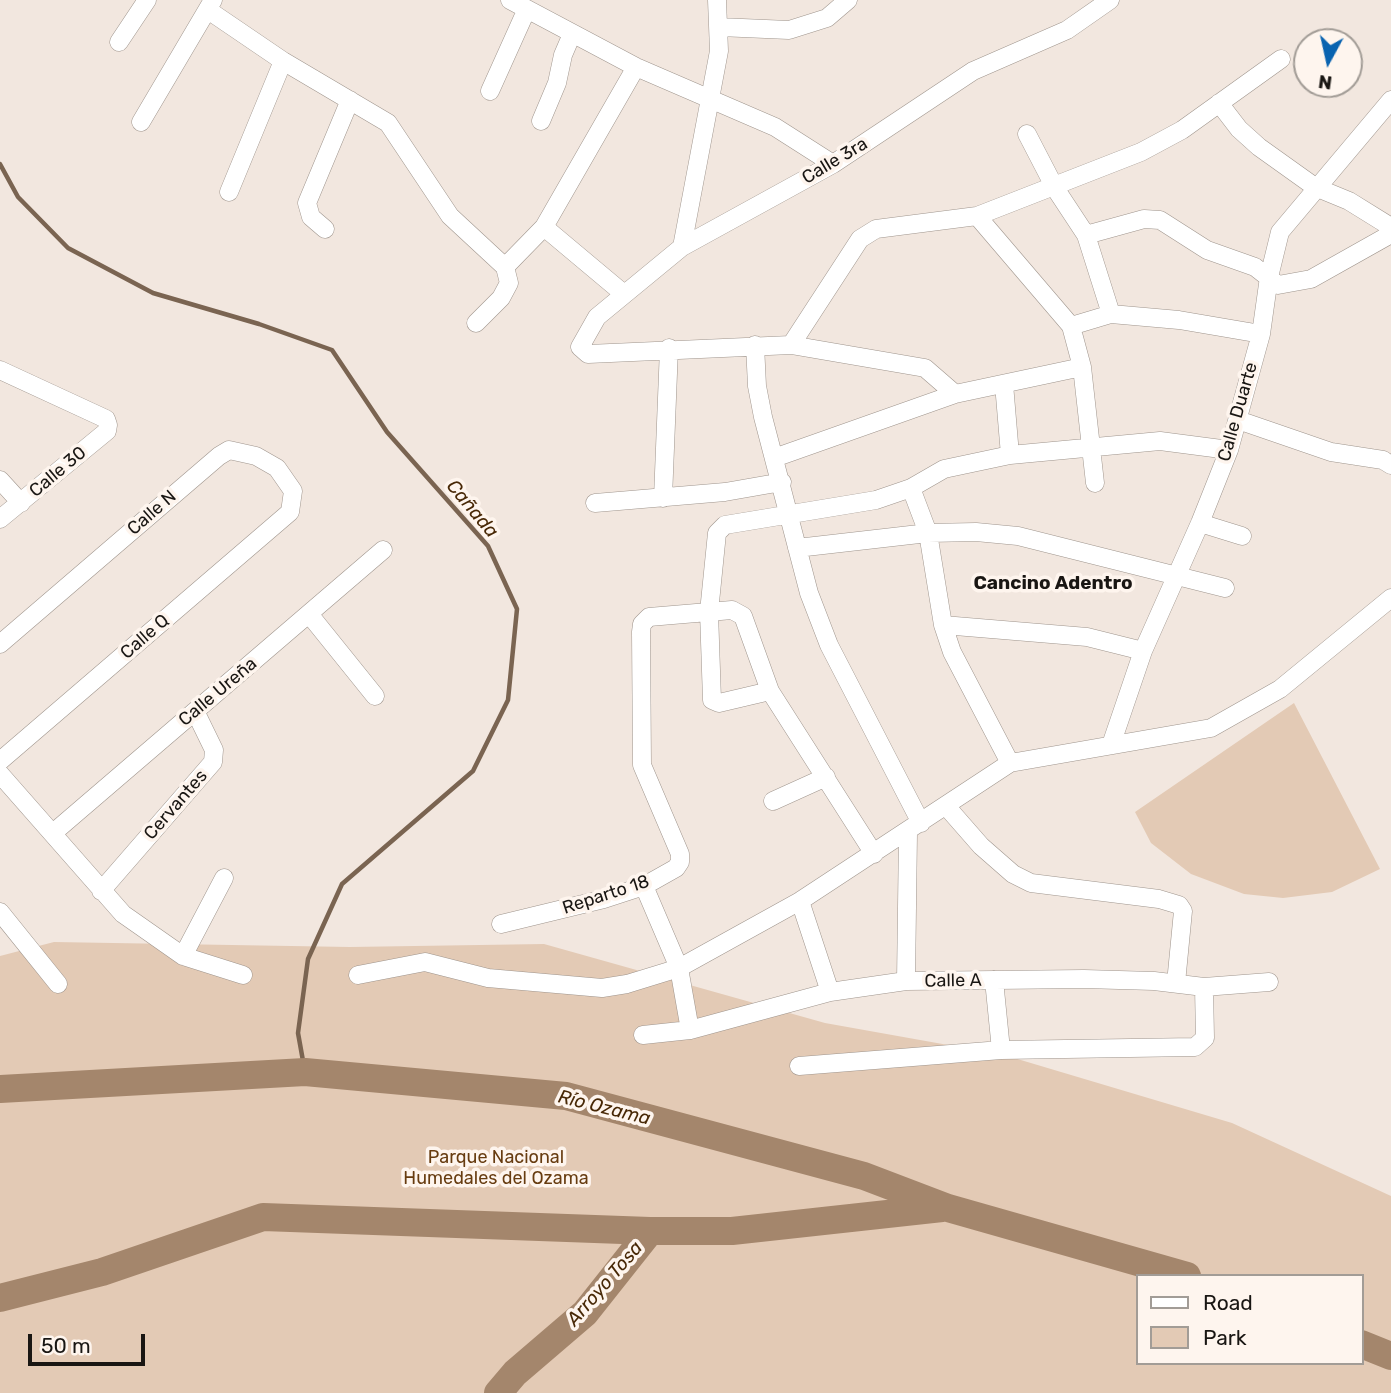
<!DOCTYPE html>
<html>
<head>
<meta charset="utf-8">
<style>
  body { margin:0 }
  #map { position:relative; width:1391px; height:1393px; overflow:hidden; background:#f2e7df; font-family:Rubik,sans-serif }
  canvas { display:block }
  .legend { position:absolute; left:1136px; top:1274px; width:228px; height:91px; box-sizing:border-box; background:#fef5ee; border:2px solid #a29c96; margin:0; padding:9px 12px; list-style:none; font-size:21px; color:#191613 }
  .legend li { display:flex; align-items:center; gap:14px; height:35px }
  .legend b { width:35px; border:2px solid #a29c96 }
  .north { position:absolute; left:1293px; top:28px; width:70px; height:70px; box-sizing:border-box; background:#fef5ee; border:2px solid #a29c96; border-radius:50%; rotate:188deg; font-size:19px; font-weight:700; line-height:28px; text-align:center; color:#191613 }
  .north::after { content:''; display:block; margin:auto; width:24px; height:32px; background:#0963b0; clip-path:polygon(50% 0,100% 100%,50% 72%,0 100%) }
  .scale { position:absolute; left:28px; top:1334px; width:117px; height:32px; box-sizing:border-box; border:4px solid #191613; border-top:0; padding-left:9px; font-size:21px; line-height:24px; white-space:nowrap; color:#191613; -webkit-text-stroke:5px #fef5ee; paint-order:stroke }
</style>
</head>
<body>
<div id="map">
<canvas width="1391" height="1393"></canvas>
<ul class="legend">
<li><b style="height:9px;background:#fff"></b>Road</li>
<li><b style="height:19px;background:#e3cab5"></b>Park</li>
</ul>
<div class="north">N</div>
<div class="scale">50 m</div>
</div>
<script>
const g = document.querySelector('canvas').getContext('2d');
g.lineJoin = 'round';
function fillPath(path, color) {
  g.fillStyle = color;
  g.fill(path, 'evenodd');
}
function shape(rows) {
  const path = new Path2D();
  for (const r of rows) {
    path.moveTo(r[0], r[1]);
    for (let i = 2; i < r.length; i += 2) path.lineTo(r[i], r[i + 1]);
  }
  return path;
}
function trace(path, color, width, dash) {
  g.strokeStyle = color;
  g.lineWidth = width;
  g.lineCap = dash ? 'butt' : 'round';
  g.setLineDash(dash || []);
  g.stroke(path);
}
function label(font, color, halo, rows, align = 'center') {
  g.font = font + ' Rubik,sans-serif';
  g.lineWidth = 7;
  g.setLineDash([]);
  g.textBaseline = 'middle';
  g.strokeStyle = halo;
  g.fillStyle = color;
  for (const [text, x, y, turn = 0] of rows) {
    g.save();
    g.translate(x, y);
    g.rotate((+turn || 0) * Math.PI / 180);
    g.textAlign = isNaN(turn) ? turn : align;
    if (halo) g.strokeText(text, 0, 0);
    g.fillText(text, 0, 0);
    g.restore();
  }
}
fillPath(shape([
  [1294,703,1380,869,1332,892,1283,898,1244,894,1191,874,1151,843,1135,812],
  [54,942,350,947,544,944,825,1023,1004,1055,1232,1123,1391,1196,1391,1393,0,1393,0,956],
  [1137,1276,1361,1276,1361,1363,1137,1363]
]), '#e3cab5');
trace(shape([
  [0,164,18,197,68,248,153,293,259,324,332,350,387,432,488,546,517,609,508,700,473,771,342,884,308,959,298,1033,305,1072]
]), '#7a6451', 4.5);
trace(shape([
  [0,1089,305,1072,566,1096,864,1176,948,1208,1187,1276],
  [0,1298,102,1272,263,1217,650,1231,732,1231,942,1208],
  [1361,1344,1391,1356],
  [498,1393,515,1373,585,1313,650,1231]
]), '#a4866c', 28);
const minor = shape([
  [510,0,636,67,775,127,833,164],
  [208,10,283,61,388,123,450,216,505,267,544,227,636,67],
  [719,27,789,30,827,18,848,0],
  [119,42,147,0],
  [490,91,526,11],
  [1219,103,1239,129,1259,147,1315,187,1349,201,1391,227],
  [541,121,557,83,563,55,572,34],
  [141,122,213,0],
  [1027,134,1055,188,1086,235,1111,314],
  [229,192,283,61],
  [977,216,1071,326,1082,367,1095,483],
  [544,227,624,294],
  [325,229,311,217,307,203,350,100],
  [1086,235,1144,219,1160,220,1207,250,1255,267,1278,285,1311,279,1391,234],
  [682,247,719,51,717,0],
  [476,323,501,298,509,283,505,267],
  [1071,326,1111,314,1179,320,1261,334],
  [755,345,757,386,763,417,809,593,829,645,921,823],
  [791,345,860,239,876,229,977,216,1141,152,1182,130,1281,59],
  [0,370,106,419,108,425,107,431,0,519],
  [1004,384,1010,455],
  [955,394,925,368,791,345,588,354,580,347,597,317,682,247,833,164,973,71,1067,30,1110,0],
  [1238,420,1331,452,1383,460,1391,465],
  [774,458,955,394,1082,367],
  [0,480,21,503],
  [911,488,928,533,943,625,952,652,1010,763],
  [663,498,669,348],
  [595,503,725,492,782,482],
  [1200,523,1242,536],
  [797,548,928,533,976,532,1018,536,1225,588],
  [309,614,375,696],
  [943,625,1087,637,1143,651],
  [0,644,219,456,229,450,256,456,277,468,293,491,290,512,0,761],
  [770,691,719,703,712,700,709,612,717,533,725,525,876,500,911,488,944,469,1010,455,1160,441,1229,450],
  [1111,745,1143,651,1200,523,1229,450,1261,334,1269,277,1280,232,1391,100],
  [0,774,123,914,183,956,243,975],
  [773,801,826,777],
  [946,806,981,846,1013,874,1031,883,1159,899,1179,905,1183,911,1176,983],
  [53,833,383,550],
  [644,886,679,968,690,1030],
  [101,891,213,762,214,750,195,711],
  [800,901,830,992],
  [0,912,58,984],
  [501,924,604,899,644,886,676,868,680,862,680,854,642,765,641,632,642,624,649,617,732,610,743,616,770,691,874,854],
  [183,956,224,878],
  [358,975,425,962,488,978,602,988,627,984,679,968,800,901,1010,763,1211,728,1280,689,1391,598],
  [994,980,1001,1050],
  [906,981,908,833],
  [643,1035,690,1030,830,992,906,981,1084,979,1154,981,1204,987,1269,982],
  [799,1066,1001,1050,1195,1047,1205,1038,1204,987]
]);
trace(minor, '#9f958d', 19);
trace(minor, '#fff', 18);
label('18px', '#191613', '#fef5ee', [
  ["Calle 3ra",835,161,-31],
  ["Calle Duarte",1238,412,-74],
  ["Calle 30",58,472,-40],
  ["Calle N",152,513,-41],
  ["Calle Q",145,637,-41],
  ["Calle Ureña",218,692,-40],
  ["Cervantes",176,805,-49],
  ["Reparto 18",606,895,-18],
  ["Calle A",953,981,-1]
]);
label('18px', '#673c10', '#fef5ee', [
  ["Parque Nacional",496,1158],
  ["Humedales del Ozama",496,1179]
]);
label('italic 19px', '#482806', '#fef5ee', [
  ["Cañada",472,509,50],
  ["Río Ozama",604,1108,14],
  ["Arroyo Tosa",605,1284,-49]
]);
label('bold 19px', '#191613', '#fef5ee', [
  ["Cancino Adentro",1053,584]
]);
</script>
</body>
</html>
